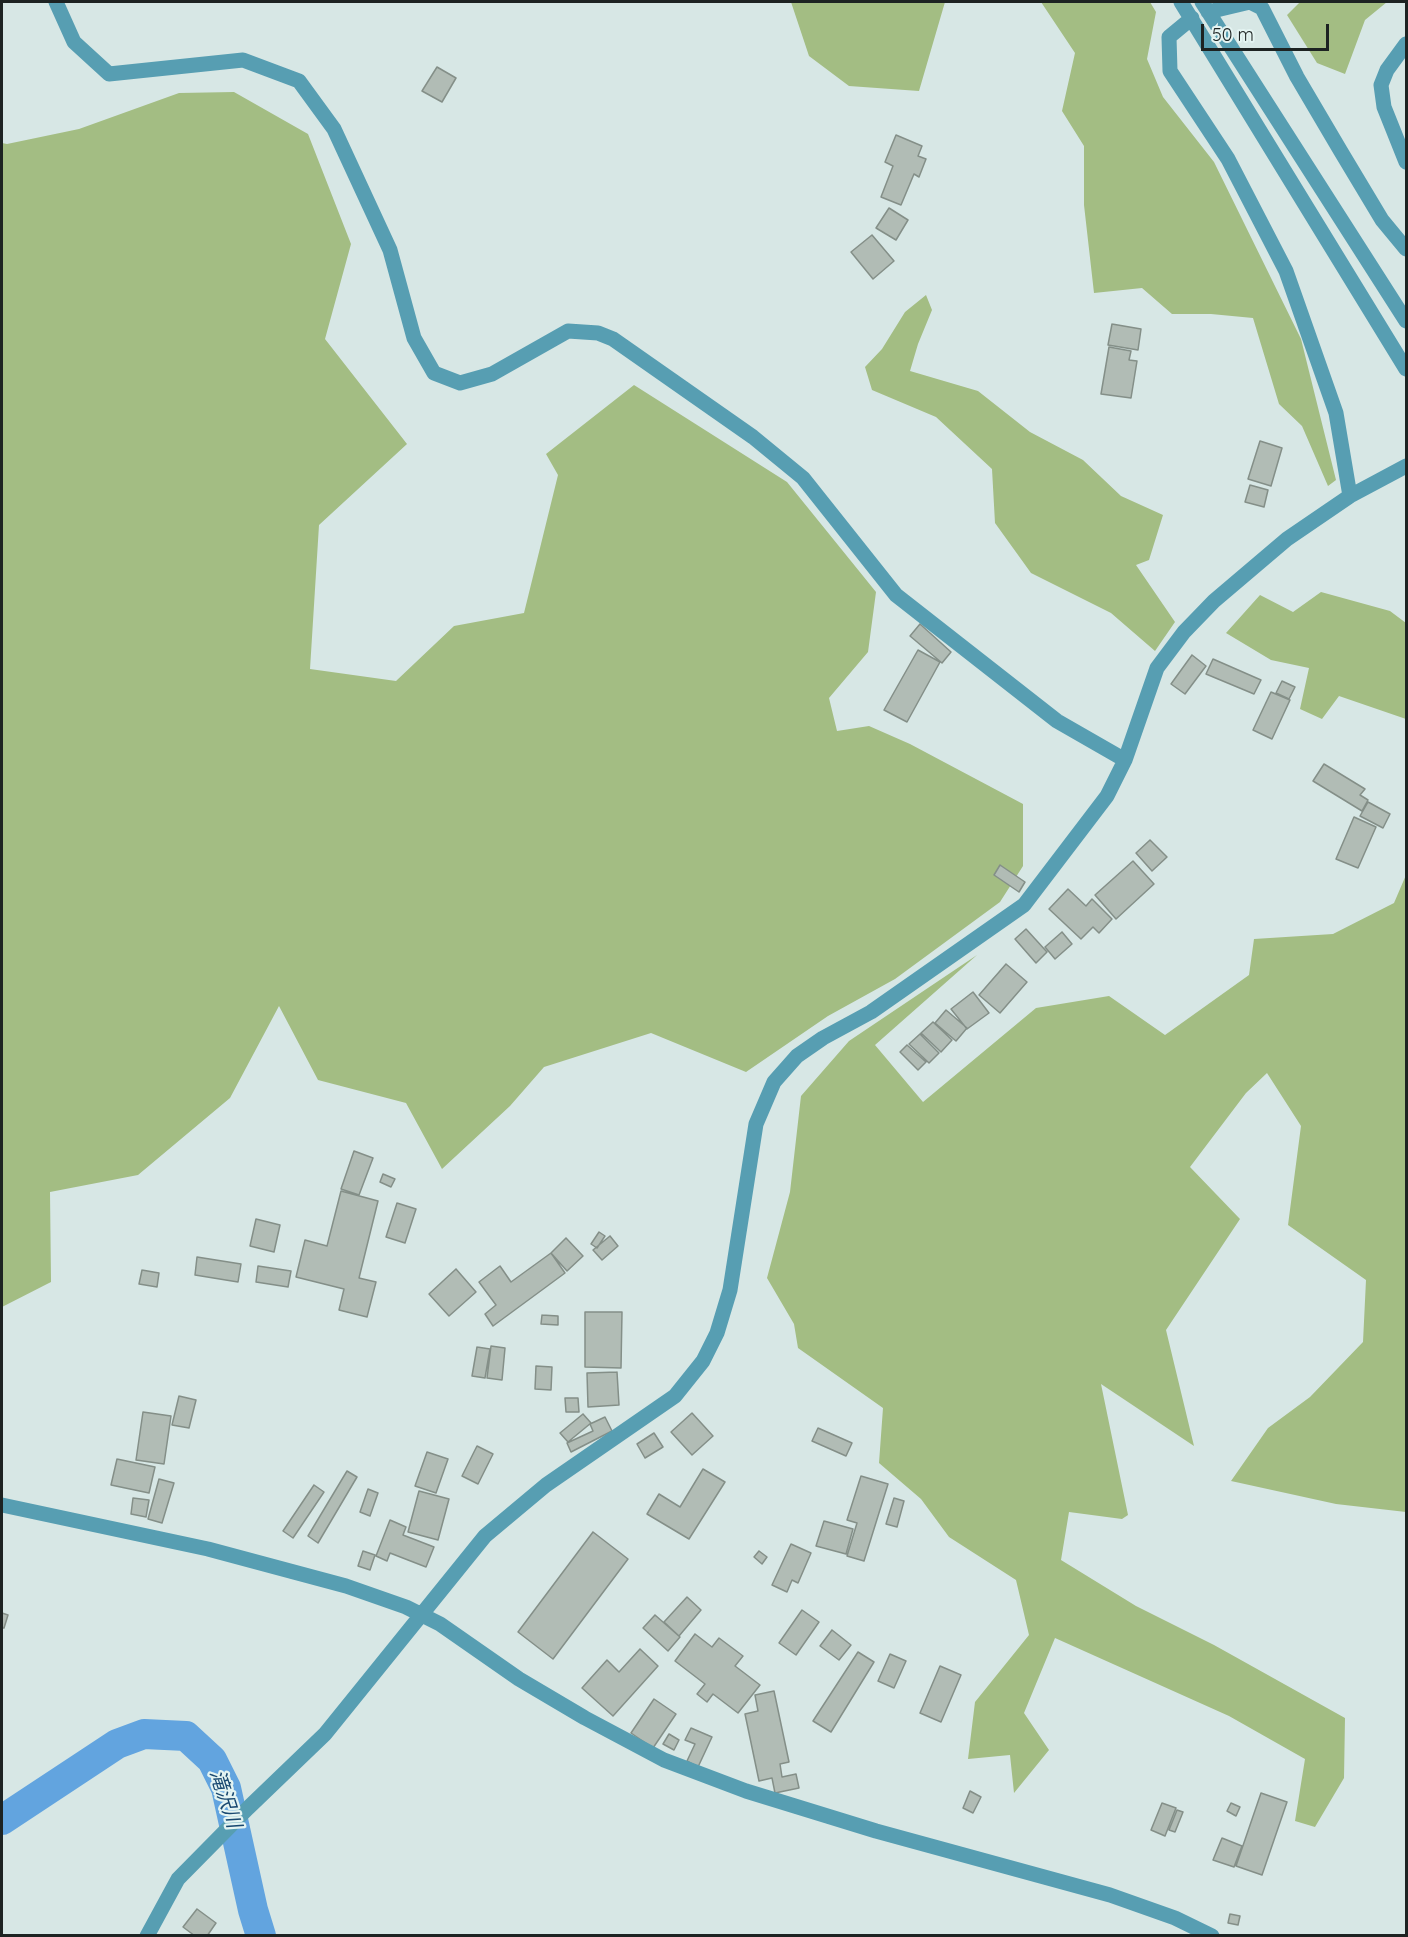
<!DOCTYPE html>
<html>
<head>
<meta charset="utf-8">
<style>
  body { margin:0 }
  #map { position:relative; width:1408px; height:1937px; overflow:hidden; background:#d7e7e5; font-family:Quicksand,sans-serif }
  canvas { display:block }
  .frame { position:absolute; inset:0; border:3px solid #1d2322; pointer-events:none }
  .scale { position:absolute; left:1201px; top:24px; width:128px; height:27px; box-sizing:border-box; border:3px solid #1d2322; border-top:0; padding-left:8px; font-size:18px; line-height:21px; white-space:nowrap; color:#1d2322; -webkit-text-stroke:4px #e4f4f2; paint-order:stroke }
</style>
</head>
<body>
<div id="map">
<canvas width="1408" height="1937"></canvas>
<div class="frame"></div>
<div class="scale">50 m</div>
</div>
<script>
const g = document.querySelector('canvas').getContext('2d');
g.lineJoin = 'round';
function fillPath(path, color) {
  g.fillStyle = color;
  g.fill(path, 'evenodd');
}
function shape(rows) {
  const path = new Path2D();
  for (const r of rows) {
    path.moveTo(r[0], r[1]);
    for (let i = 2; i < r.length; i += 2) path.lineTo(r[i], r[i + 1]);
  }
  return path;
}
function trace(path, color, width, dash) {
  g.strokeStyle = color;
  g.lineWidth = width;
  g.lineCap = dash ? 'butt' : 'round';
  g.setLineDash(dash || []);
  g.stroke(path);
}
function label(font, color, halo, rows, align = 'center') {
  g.font = font + ' Quicksand,"Noto Sans JP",sans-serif';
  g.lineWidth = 4.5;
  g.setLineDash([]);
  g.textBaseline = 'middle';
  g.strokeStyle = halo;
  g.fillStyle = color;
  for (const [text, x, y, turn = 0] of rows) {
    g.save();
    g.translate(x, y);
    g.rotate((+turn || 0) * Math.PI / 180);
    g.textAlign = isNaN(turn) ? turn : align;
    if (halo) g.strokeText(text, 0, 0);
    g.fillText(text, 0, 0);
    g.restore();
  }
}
fillPath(shape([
  [791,2,945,2,919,91,849,86,809,56],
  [1041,2,1150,2,1156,12,1147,59,1163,97,1214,162,1301,339,1336,480,1328,486,1302,426,1279,404,1253,318,1211,314,1172,314,1142,288,1094,293,1084,205,1084,146,1062,111,1075,53],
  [1300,2,1387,2,1365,20,1345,74,1317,63,1287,15],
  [234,92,308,134,351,244,325,339,407,444,319,525,310,669,396,681,454,626,524,613,558,475,546,454,634,385,787,482,876,592,868,652,829,698,837,731,869,726,910,744,1023,804,1023,866,1000,902,895,979,828,1016,746,1072,651,1033,544,1067,510,1106,442,1169,406,1103,318,1080,279,1006,230,1098,138,1175,50,1192,51,1282,2,1307,2,143,7,144,79,129,179,93],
  [926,295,932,310,918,344,910,371,978,391,1030,432,1083,460,1121,496,1163,515,1149,560,1136,565,1175,622,1155,651,1111,613,1031,573,995,523,992,469,936,417,872,390,865,367,882,349,905,312],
  [1321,592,1390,611,1406,623,1406,719,1339,696,1322,719,1300,709,1309,668,1271,660,1226,633,1260,595,1293,612],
  [1406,875,1406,1512,1336,1504,1231,1481,1268,1428,1310,1397,1363,1342,1366,1280,1288,1225,1301,1126,1267,1073,1246,1093,1190,1167,1240,1219,1166,1330,1194,1446,1101,1384,1128,1515,1122,1519,1069,1512,1061,1560,1136,1606,1214,1645,1345,1718,1344,1778,1315,1827,1295,1821,1305,1759,1229,1716,1055,1638,1024,1713,1049,1750,1014,1793,1010,1755,968,1759,975,1702,1029,1635,1016,1580,949,1537,921,1499,879,1463,883,1408,798,1348,794,1324,767,1278,790,1192,801,1096,849,1041,977,955,875,1045,923,1102,1036,1008,1109,996,1165,1035,1249,975,1254,939,1333,934,1394,903]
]), '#a3bd83');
trace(shape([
  [2,1820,117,1744,144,1734,186,1736,212,1760,226,1788,253,1910,261,1936]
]), '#62a4df', 30);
const building = shape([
  [437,67,456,78,442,102,422,91,437,67],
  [896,135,922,146,918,156,926,159,919,177,914,174,901,205,881,197,893,166,885,162,896,135],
  [889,208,908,220,896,240,876,228,889,208],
  [872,235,894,261,873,279,851,252,872,235],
  [1112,324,1141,329,1138,350,1108,345,1112,324],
  [1109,347,1131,351,1129,360,1137,361,1131,398,1101,394,1109,347],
  [1260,441,1282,448,1271,486,1248,479,1260,441],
  [1250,485,1268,490,1264,507,1245,502,1250,485],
  [920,624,951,652,942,663,910,636,920,624],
  [918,650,940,662,907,722,884,710,918,650],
  [1192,655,1206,666,1185,694,1171,684,1192,655],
  [1213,659,1261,680,1254,694,1206,674,1213,659],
  [1282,681,1295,687,1289,699,1276,693,1282,681],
  [1271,692,1290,700,1272,739,1253,730,1271,692],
  [1324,764,1365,789,1360,795,1368,800,1362,811,1313,781,1324,764],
  [1368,802,1390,814,1383,828,1360,816,1368,802],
  [1354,817,1376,827,1358,868,1336,859,1354,817],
  [1150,840,1167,857,1152,871,1136,853,1150,840],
  [1133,861,1154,884,1116,919,1095,895,1133,861],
  [1000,865,1025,882,1019,892,994,875,1000,865],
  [1068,889,1086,906,1092,899,1112,919,1099,933,1093,927,1081,939,1049,909,1068,889],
  [1026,929,1047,952,1036,963,1015,939,1026,929],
  [1062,932,1072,944,1055,959,1045,947,1062,932],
  [1006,964,1027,982,1000,1013,979,995,1006,964],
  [973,992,989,1013,967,1029,951,1009,973,992],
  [946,1010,967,1028,956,1041,935,1023,946,1010],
  [933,1022,952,1040,941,1052,921,1033,933,1022],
  [920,1034,939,1053,929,1063,909,1044,920,1034],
  [907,1045,926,1062,918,1070,900,1052,907,1045],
  [354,1151,373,1158,359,1195,341,1189,354,1151],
  [383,1174,395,1179,391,1187,380,1182,383,1174],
  [341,1191,378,1201,359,1278,376,1282,367,1317,339,1310,344,1289,296,1277,305,1240,327,1246,341,1191],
  [397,1203,416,1209,405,1243,386,1237,397,1203],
  [256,1219,280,1225,274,1252,250,1246,256,1219],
  [599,1232,605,1236,597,1248,591,1244,599,1232],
  [610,1236,618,1246,602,1260,593,1250,610,1236],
  [566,1238,583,1256,567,1271,551,1253,566,1238],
  [551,1253,565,1273,493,1326,485,1314,496,1305,479,1282,500,1266,511,1282,551,1253],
  [197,1257,241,1264,238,1282,195,1275,197,1257],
  [258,1266,291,1271,288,1287,256,1282,258,1266],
  [456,1269,476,1292,449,1316,429,1294,456,1269],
  [142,1270,159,1273,157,1287,139,1284,142,1270],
  [585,1312,622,1312,621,1368,585,1367,585,1312],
  [542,1315,558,1316,558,1325,541,1324,542,1315],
  [491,1346,505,1348,502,1380,487,1378,491,1346],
  [477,1347,490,1349,485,1378,472,1376,477,1347],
  [536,1366,552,1367,551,1390,535,1389,536,1366],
  [617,1372,619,1405,588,1407,587,1373,617,1372],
  [179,1396,196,1400,189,1428,172,1425,179,1396],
  [565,1398,578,1398,579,1412,566,1412,565,1398],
  [143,1412,171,1416,164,1464,136,1460,143,1412],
  [692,1413,713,1436,692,1455,671,1432,692,1413],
  [583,1414,591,1423,568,1442,560,1433,583,1414],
  [605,1417,612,1431,571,1452,567,1443,593,1431,590,1424,605,1417],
  [818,1428,852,1443,846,1456,812,1441,818,1428],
  [654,1433,663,1447,645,1458,637,1444,654,1433],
  [477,1446,493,1454,478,1484,462,1476,477,1446],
  [427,1452,448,1459,436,1493,415,1486,427,1452],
  [117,1459,155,1467,149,1493,111,1485,117,1459],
  [703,1469,725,1482,689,1539,647,1514,659,1494,680,1507,703,1469],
  [347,1471,357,1477,318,1543,308,1536,347,1471],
  [861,1476,888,1484,864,1561,847,1556,857,1523,847,1520,861,1476],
  [159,1479,174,1483,162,1523,148,1519,159,1479],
  [314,1485,324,1492,293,1538,283,1531,314,1485],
  [368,1489,378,1493,370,1516,360,1512,368,1489],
  [419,1491,449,1499,438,1540,408,1532,419,1491],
  [133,1498,149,1500,146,1517,131,1514,133,1498],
  [894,1498,904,1501,897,1527,886,1524,894,1498],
  [390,1520,406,1527,403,1535,434,1547,426,1567,390,1553,387,1561,376,1556,390,1520],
  [824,1521,853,1529,846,1554,816,1546,824,1521],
  [593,1532,628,1559,553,1659,518,1632,593,1532],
  [791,1544,811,1553,798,1583,792,1580,787,1592,772,1585,791,1544],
  [363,1551,375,1555,370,1570,358,1566,363,1551],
  [759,1551,767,1557,762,1564,754,1557,759,1551],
  [687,1597,701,1610,679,1636,664,1622,687,1597],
  [802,1610,819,1622,796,1655,779,1643,802,1610],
  [2,1613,8,1615,4,1628,2,1628,2,1613],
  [655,1615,680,1637,668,1651,643,1628,655,1615],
  [832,1630,851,1645,839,1660,820,1646,832,1630],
  [695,1634,712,1647,719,1638,743,1656,735,1666,760,1685,738,1713,713,1694,707,1702,697,1694,705,1684,675,1661,695,1634],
  [640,1649,658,1666,613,1716,582,1688,607,1660,619,1672,640,1649],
  [858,1652,874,1662,831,1732,813,1721,858,1652],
  [890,1654,906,1661,894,1688,878,1681,890,1654],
  [940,1666,961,1675,941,1722,920,1713,940,1666],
  [774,1691,789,1762,780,1764,782,1777,796,1774,799,1788,775,1793,772,1778,759,1781,745,1714,758,1711,755,1695,774,1691],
  [654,1699,676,1714,653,1748,631,1733,654,1699],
  [691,1728,712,1737,698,1767,687,1761,695,1744,685,1740,691,1728],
  [669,1734,679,1740,674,1750,663,1744,669,1734],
  [970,1791,981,1797,973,1813,963,1808,970,1791],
  [1261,1793,1287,1802,1262,1875,1236,1866,1261,1793],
  [1162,1803,1176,1808,1165,1836,1151,1830,1162,1803],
  [1231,1803,1240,1807,1236,1816,1227,1811,1231,1803],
  [1177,1810,1183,1812,1175,1832,1169,1830,1177,1810],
  [1222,1838,1242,1846,1234,1867,1213,1860,1222,1838],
  [197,1909,216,1923,207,1936,195,1936,183,1927,197,1909],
  [1230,1914,1240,1916,1238,1925,1228,1923,1230,1914]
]);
fillPath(building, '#b1bcb5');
trace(building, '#848f88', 1.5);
trace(shape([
  [56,2,74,42,109,74,243,60,299,81,334,129,390,250,414,338,434,373,460,383,492,374,568,331,598,333,613,339,753,437,803,478,896,595,1057,721,1125,760],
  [1181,2,1406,369],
  [1202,2,1406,321],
  [1208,12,1250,2,1262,8,1297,77,1340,150,1382,220,1406,249],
  [1192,18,1169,37,1170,71,1228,159,1286,271,1336,413,1350,496],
  [1406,44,1387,70,1381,85,1384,107,1406,162],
  [2,1505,208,1549,346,1586,406,1607,440,1624,519,1679,585,1718,664,1760,746,1791,876,1831,1110,1895,1175,1918,1212,1936],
  [147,1936,178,1879,248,1808,325,1734,485,1536,546,1485,675,1396,703,1361,717,1333,730,1290,756,1124,774,1082,797,1056,823,1038,871,1012,1024,905,1107,796,1125,760,1157,668,1184,632,1214,601,1287,539,1350,496,1406,466]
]), '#579eb2', 15);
label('italic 20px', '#184870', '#e4f4f2', [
  ["滝沢川",225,1799,72]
]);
</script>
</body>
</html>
